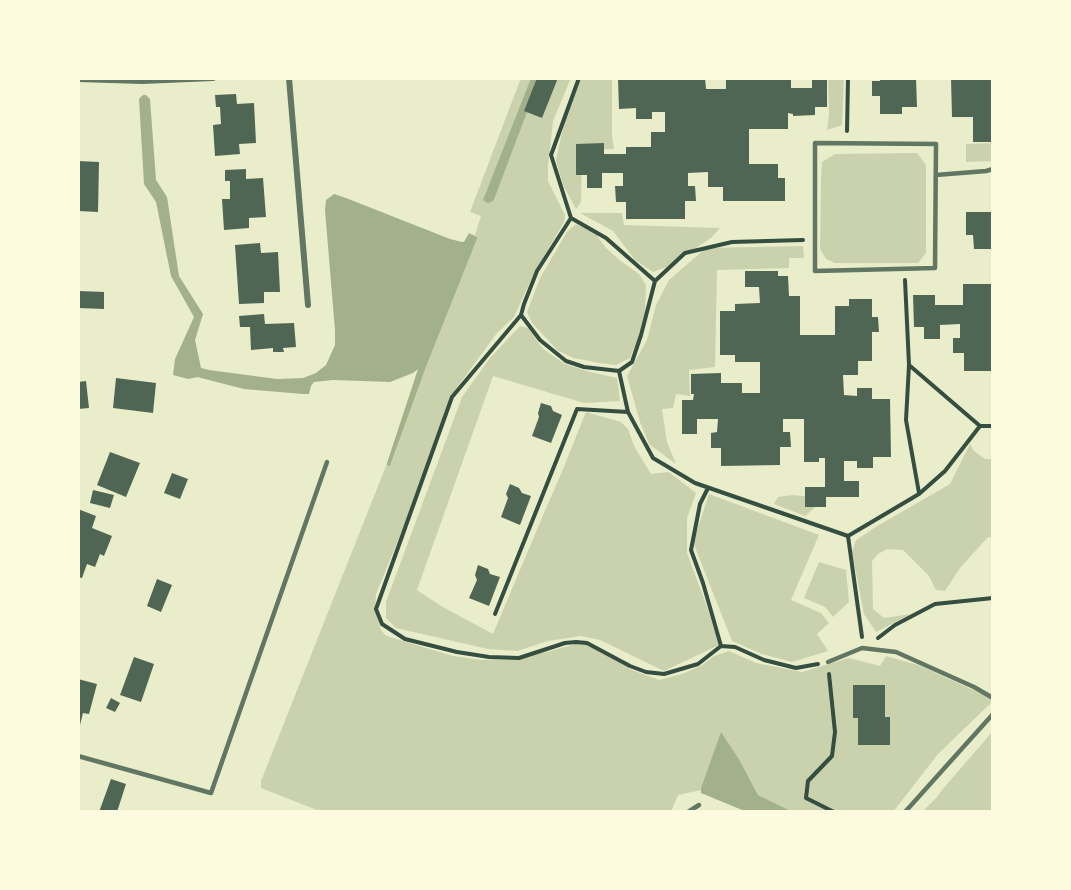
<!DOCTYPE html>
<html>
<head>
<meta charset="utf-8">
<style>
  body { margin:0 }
  #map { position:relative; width:1071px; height:890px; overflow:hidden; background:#e9edc9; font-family:"Libre Baskerville",serif }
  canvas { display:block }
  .frame { position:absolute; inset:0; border:80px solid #fefae0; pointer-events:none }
</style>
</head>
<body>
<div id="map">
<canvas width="1071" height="890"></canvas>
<div class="frame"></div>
</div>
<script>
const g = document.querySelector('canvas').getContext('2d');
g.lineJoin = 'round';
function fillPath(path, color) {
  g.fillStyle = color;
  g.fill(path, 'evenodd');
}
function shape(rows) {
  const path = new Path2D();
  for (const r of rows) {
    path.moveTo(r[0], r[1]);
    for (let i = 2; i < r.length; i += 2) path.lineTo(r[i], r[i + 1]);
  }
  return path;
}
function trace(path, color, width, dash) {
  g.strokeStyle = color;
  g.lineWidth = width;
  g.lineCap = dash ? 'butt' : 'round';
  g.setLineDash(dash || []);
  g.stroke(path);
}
fillPath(shape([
  [521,78,531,78,484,200,491,202,494,200,540,78,571,78,553,121,548,166,548,181,565,215,564,222,533,275,514,317,497,333,450,397,432,457,376,594,375,610,381,630,385,635,390,637,453,656,482,660,513,659,547,652,579,643,596,647,632,670,659,680,682,674,701,666,714,656,729,651,756,663,802,672,849,658,880,666,886,656,918,665,993,699,993,701,938,754,893,812,793,812,758,795,739,759,721,733,701,790,678,795,671,812,322,812,261,788,261,781,388,461,387,463,391,464,426,367,477,239,475,235,481,216,470,212],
  [581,78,612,78,612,136,614,149,582,150,581,202,576,209,563,185,556,160,566,115],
  [828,78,844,78,842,125,827,130,829,115],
  [993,143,993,161,966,162,966,144],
  [917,153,926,165,926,253,918,263,835,263,826,259,820,249,821,178,822,162,835,154],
  [580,213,622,213,624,225,720,228,711,238,667,267,653,272,635,260,613,231],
  [576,224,595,233,606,248,622,262,639,274,646,285,645,311,637,341,630,358,616,365,599,363,574,358,558,351,532,323,527,312,540,278,567,232],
  [803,246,804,258,789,258,789,268,717,270,715,367,689,370,690,396,676,394,673,408,662,409,667,442,676,464,649,444,640,422,627,376,647,340,656,305,669,280,706,248],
  [520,326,528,328,543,349,565,364,590,372,617,378,620,401,584,403,493,376,417,590,441,606,493,634,541,520,561,474,586,412,621,422,628,429,634,446,651,474,669,472,696,493,687,518,687,553,706,604,719,645,664,671,600,640,581,636,548,641,517,651,488,649,396,628,386,618,386,602,462,397,490,358],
  [970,444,974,451,985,459,993,459,993,537,988,537,960,568,945,591,936,590,929,576,903,550,887,549,878,554,872,561,873,609,884,618,911,614,876,632,864,614,852,552,856,540,874,528,950,484],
  [709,494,819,535,791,600,821,613,829,623,817,634,828,651,792,662,762,654,732,641,693,542],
  [793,495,826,498,805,516,774,504,778,497],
  [819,562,846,570,849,602,833,617,825,607,804,598],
  [993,731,993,812,922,812,937,797,942,790]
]), '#cad2ad');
fillPath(shape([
  [531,78,540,78,494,200,491,202,487,203,483,200,485,195],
  [143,95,146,95,150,99,156,180,167,197,179,276,203,314,195,340,201,368,209,370,277,379,303,378,316,373,326,365,335,345,335,330,325,210,326,200,334,194,346,198,450,239,462,242,464,242,469,233,477,237,477,239,426,367,390,466,387,465,387,463,418,369,413,373,390,382,333,380,314,382,311,386,309,394,303,394,244,389,201,378,198,377,188,379,173,375,175,359,194,317,171,276,156,202,144,184,139,99],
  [721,732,739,759,758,795,793,812,747,812,701,793,701,788]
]), '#a3b18a');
fillPath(shape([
  [537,78,558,78,542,118,524,111],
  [618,78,705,78,706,89,726,89,726,78,791,78,791,88,812,88,812,78,827,78,827,107,815,107,815,115,793,116,793,114,788,113,788,129,749,129,749,164,778,164,778,178,785,178,785,201,723,201,723,187,708,187,708,172,688,173,688,186,695,186,696,201,685,201,685,219,626,219,626,202,616,202,615,186,623,186,623,173,602,173,602,188,587,188,587,175,576,175,576,144,604,143,604,154,626,154,626,147,651,147,651,132,665,132,665,112,652,112,652,119,636,119,636,108,619,109],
  [880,78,916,78,917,107,902,107,902,114,880,114,880,96,872,96,872,81,880,81],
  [951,78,993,78,992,142,973,142,973,117,952,117],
  [236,94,237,104,254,103,256,143,239,144,240,154,215,156,213,125,221,124,220,107,216,107,215,95],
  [78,161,99,162,98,212,79,211],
  [246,169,246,179,263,178,266,217,249,218,249,228,224,230,222,199,230,199,230,181,225,181,225,170],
  [966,212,993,212,993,249,974,249,973,235,966,235],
  [260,243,261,253,278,252,280,292,264,292,264,303,239,304,235,245],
  [745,271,778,271,778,276,788,276,789,296,800,296,800,335,835,335,835,306,849,306,849,299,872,299,872,317,878,317,879,332,872,332,872,361,858,361,858,375,843,375,844,395,857,396,857,388,872,388,872,399,890,399,891,457,873,457,873,468,857,468,857,461,844,461,844,481,859,481,859,497,826,497,826,507,805,507,805,487,825,487,825,458,819,458,819,462,804,462,804,419,783,419,783,432,790,432,791,447,780,447,780,465,721,466,721,448,711,448,711,433,717,432,718,419,697,419,697,434,682,434,682,400,693,400,694,394,691,394,691,374,721,373,721,383,742,383,742,393,760,393,760,362,735,362,735,355,720,355,720,311,735,311,735,304,760,303,759,287,745,287],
  [963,284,993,284,993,371,964,371,964,353,953,353,953,338,960,338,960,324,940,325,940,339,924,339,924,327,914,327,913,295,935,295,935,305,963,305],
  [78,291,104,292,104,309,78,308],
  [264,314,265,324,294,323,296,347,283,348,284,352,273,352,273,348,251,350,250,327,240,327,239,316],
  [116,378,156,383,153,413,113,408],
  [86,381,89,408,78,409,78,382],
  [541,403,551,406,553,411,562,415,551,443,532,436,539,417,538,413],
  [110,452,140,463,126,497,97,485],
  [172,473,188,479,180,499,164,493],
  [510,484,519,488,522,493,531,496,520,525,501,517,508,498,506,494],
  [93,490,114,495,110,508,90,503],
  [78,509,96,516,92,528,112,536,104,556,100,554,95,567,87,564,82,578,78,577],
  [478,565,488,569,490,574,500,577,489,606,469,598,477,580,475,575],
  [157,579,172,585,161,612,147,606],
  [134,657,154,664,141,702,120,695],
  [78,679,97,684,89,714,83,713,79,729],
  [853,685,885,685,885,717,890,717,890,745,858,745,858,718,853,718],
  [111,698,120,703,115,712,106,708],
  [111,779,126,784,117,812,99,812]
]), '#4f6655');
trace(shape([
  [579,78,551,155,571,218,606,238,655,281],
  [847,131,848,78],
  [571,218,537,271,524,304,521,315,540,340,566,361,584,367,619,371],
  [803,240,732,242,685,253,655,281,641,335,632,362,619,371,628,412,653,458,695,483,848,536,919,494,945,471,980,426,993,426],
  [905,280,909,365,906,420,919,493],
  [521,315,452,397,376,609,382,624,405,639,457,652,489,657,519,658,565,643,576,642,587,643,630,666,646,672,664,674,698,664,721,646,735,647,764,660,796,668,818,664],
  [909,365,980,426],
  [708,488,700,504,691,550,703,583,721,646],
  [848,536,862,637],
  [495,614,577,409,628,412],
  [878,638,895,625,935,604,993,598],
  [829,674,835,732,832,756,808,781,806,798,834,812]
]), '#344e41', 4);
trace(shape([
  [815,143,936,144,935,268,815,271,815,143],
  [936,175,986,171,993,169],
  [828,662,862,648,896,652,974,687,993,698],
  [78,756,211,793,327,462],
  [688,812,699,805],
  [905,812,993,714]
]), '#617663', 4.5);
trace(shape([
  [289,78,308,305],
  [78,79,142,81,213,78]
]), '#617663', 6);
</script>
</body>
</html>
